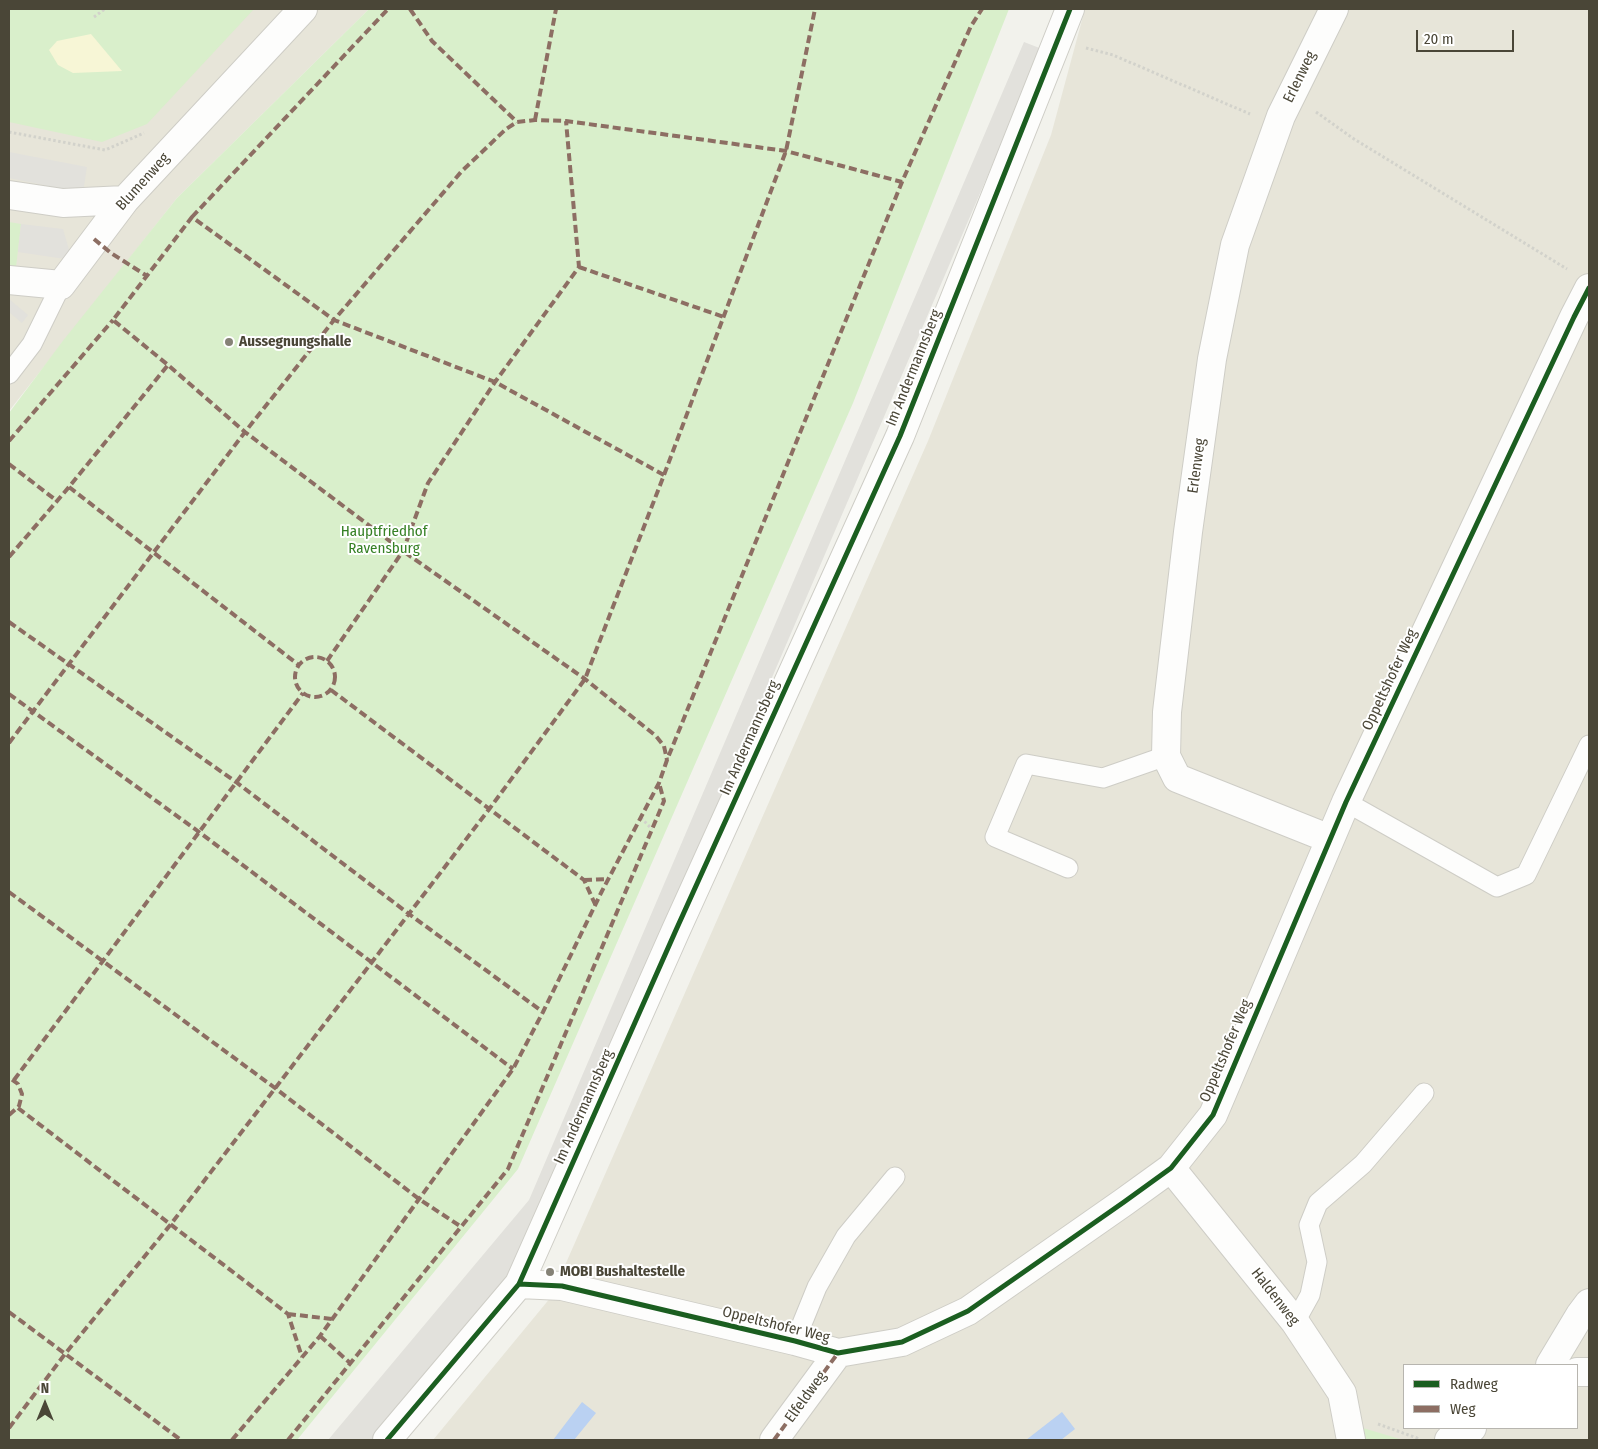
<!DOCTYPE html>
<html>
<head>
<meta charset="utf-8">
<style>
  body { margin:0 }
  #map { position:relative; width:1598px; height:1449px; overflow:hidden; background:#f2f2ec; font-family:"Fira Sans Condensed",sans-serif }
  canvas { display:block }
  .frame { position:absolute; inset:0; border:10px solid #4a4637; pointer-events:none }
  .legend { position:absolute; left:1403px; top:1364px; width:175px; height:65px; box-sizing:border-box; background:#fff; border:1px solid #b7b5af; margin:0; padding:6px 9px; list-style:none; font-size:15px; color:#4a4637 }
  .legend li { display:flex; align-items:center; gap:10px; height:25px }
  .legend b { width:25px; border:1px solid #b7b5af }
  .north { position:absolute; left:20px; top:1379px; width:50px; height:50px; -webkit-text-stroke:4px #fff; paint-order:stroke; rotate:0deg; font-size:14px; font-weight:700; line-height:20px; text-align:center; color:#4a4637 }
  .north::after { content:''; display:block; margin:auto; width:18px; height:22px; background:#4a4637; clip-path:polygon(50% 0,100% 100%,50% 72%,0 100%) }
  .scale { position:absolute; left:1416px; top:30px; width:98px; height:22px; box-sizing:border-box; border:2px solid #4a4637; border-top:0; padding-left:6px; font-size:15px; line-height:18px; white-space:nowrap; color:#4a4637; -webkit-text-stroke:4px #fff; paint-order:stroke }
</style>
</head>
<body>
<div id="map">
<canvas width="1598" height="1449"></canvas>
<div class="frame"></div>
<ul class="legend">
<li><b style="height:6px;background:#1b5e20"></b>Radweg</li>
<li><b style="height:6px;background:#8d6e63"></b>Weg</li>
</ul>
<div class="north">N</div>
<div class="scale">20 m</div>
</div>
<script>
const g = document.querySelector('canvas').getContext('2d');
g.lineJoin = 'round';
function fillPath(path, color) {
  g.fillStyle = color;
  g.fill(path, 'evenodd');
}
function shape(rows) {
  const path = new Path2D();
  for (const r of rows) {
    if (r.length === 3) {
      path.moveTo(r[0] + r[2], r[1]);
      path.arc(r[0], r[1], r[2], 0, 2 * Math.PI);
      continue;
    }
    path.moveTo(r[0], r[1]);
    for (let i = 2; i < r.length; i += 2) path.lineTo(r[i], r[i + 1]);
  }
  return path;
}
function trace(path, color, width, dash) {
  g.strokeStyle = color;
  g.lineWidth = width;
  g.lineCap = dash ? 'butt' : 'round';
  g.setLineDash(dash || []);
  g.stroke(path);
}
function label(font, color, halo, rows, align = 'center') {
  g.font = font + ' "Fira Sans Condensed",sans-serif';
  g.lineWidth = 4;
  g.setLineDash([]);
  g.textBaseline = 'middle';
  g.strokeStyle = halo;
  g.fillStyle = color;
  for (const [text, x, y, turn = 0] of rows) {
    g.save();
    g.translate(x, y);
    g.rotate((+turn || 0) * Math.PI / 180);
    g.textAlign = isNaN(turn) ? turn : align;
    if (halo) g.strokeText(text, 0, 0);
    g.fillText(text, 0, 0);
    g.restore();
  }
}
fillPath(shape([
  [9,9,369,9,177,198,9,411],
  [1085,9,1589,9,1589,1440,433,1440,551,1297,928,441,1051,135],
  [1404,1365,1577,1365,1577,1428,1404,1428]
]), '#e7e5d9');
fillPath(shape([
  [9,9,254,9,147,124,102,142,9,122],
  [369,9,1009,9,853,403,518,1169,297,1440,9,1440,9,413,62,342,177,198],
  [9,222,21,224,16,267,9,266],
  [1363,1428,1403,1440,1364,1440]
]), '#d9efcb');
fillPath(shape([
  [91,34,122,71,73,73,58,65,49,50,57,41]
]), '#f7f6d6');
fillPath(shape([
  [1024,42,1042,49,557,1178,514,1268,371,1440,328,1440,529,1200],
  [9,152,87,167,83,193,9,178],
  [21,224,63,229,72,260,18,252],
  [9,299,28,315,22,323,9,312]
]), '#e2e1dc');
fillPath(shape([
  [582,1402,596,1413,574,1440,553,1440],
  [1062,1412,1075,1429,1061,1440,1026,1440]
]), '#bad1f2');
const lane = shape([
  [9,374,32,344,61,285],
  [1346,802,1497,887,1526,875,1589,745],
  [1068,868,995,837,1026,764,1103,778,1166,756],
  [1295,1322,1310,1295,1317,1262,1309,1225,1318,1203,1363,1164,1424,1093],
  [795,1341,817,1287,846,1236,895,1177]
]);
const street = shape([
  [9,195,63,203,125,200],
  [9,280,61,285,125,200,303,9],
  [1330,839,1177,778,1166,756,1167,712,1188,532,1212,359,1235,245,1281,116,1334,9],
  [1171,1168,1295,1322,1342,1393,1351,1440],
  [519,1284,562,1286,795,1341,838,1353,902,1342,968,1311,1124,1202,1171,1168,1213,1115,1346,802,1574,317,1589,288],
  [1550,1365,1580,1315,1589,1303],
  [1577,1372,1589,1372],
  [387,1440,519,1284,676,930,900,436,1070,9],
  [774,1440,838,1353],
  [1449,1440,1472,1428]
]);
trace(lane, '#cecdc6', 21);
trace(street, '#cecdc6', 30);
trace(shape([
  [94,17,105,9],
  [1086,48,1113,55,1250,114],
  [1316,112,1354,139,1567,269],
  [9,132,105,150,144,133],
  [641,818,652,829],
  [1378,1424,1417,1438,1419,1440]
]), '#d2d2cb', 3, [2.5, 2.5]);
trace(lane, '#fdfdfc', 19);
trace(street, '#fdfdfc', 28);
trace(shape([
  [410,9,432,41,517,122],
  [535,120,556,9],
  [192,217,388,9],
  [94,239,111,253,147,276],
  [579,267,724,317],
  [9,441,113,320],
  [9,464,57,501],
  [664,475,495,382,334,320,192,217,113,320,168,365,245,432,403,551,585,679,656,736,664,746,667,760],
  [69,487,300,666],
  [9,557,69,487,168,365],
  [9,622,236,782,409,914,543,1012],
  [315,677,20],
  [327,661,403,551,428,483,495,382,579,267,566,121],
  [331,690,584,880,595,904],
  [9,694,199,832,513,1069],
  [9,743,245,432,334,320,461,172,506,129,517,122,535,120,566,121,786,151,902,182],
  [584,880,608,879],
  [9,892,275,1088,419,1199,460,1226],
  [14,1080,303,693],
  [18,1108,288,1314,302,1357],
  [9,1115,19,1106,22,1094,18,1084,10,1078],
  [9,1312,181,1440],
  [288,1314,332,1319],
  [320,1336,350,1363],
  [9,1428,65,1354,171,1224,372,962,490,808,585,679,664,475,786,151,815,9],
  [232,1440,320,1336,513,1069,543,1012,602,891,659,783,667,760,902,182,971,26,982,9],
  [288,1440,508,1169,664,801,659,783],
  [774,1440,838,1353]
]), '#8d6e63', 4, [8, 4]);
trace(shape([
  [519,1284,562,1286,795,1341,838,1353,902,1342,968,1311,1124,1202,1171,1168,1213,1115,1346,802,1574,317,1589,288],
  [387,1440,519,1284,676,930,900,436,1070,9]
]), '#1b5e20', 5);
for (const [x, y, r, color] of [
  [229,342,5,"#858276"],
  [550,1272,5,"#858276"]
]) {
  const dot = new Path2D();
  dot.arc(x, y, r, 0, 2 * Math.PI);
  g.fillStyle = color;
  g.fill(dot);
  trace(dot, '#fff', 2);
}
label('15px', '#4a4637', '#fff', [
  ["Erlenweg",1300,77,-64],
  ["Blumenweg",143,182,-48],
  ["Im Andermannsberg",914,368,-68],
  ["Erlenweg",1197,466,-82],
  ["Oppeltshofer Weg",1390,680,-65],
  ["Im Andermannsberg",750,738,-66],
  ["Oppeltshofer Weg",1226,1051,-67],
  ["Im Andermannsberg",584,1107,-66],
  ["Haldenweg",1275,1297,52],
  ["Oppeltshofer Weg",776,1325,14],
  ["Elfeldweg",806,1397,-54]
]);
label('bold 15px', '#4a4637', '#fff', [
  ["Aussegnungshalle",239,342],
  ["MOBI Bushaltestelle",560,1272]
], 'left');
label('15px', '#368125', '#fff', [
  ["Hauptfriedhof",384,532],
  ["Ravensburg",384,549]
]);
</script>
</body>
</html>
